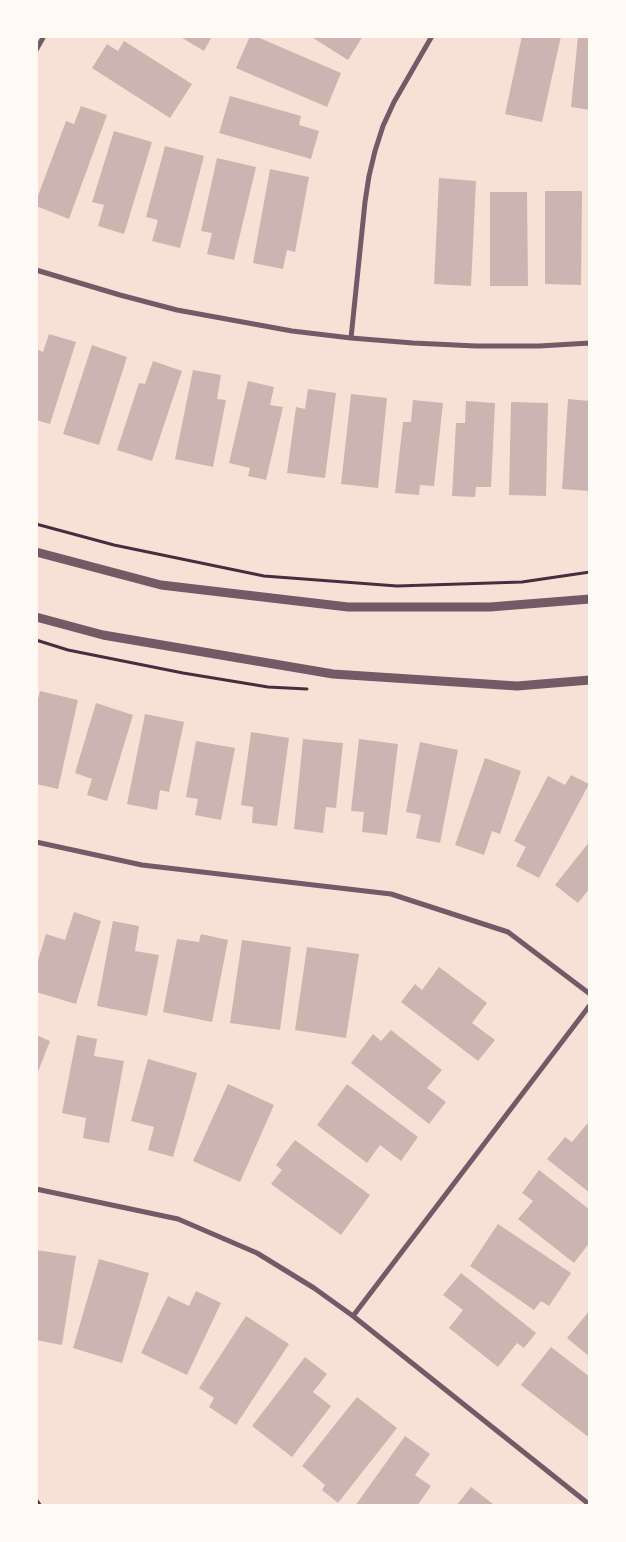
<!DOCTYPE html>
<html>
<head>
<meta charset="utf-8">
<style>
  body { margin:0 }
  #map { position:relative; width:626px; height:1542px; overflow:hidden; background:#f7e1d7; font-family:"Noto Sans",sans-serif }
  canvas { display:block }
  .frame { position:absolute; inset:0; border:38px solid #fffaf5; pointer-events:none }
</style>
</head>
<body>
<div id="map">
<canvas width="626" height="1542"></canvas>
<div class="frame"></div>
</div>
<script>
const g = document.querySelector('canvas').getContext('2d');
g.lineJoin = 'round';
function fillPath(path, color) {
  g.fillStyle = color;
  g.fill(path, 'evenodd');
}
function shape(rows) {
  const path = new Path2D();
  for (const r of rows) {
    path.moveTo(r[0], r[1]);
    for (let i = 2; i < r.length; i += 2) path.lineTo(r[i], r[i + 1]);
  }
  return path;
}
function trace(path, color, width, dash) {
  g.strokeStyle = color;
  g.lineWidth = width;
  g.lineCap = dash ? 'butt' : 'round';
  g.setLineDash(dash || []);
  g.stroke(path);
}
fillPath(shape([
  [179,36,212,36,204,51],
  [250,36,255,36,341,73,327,107,236,68],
  [310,36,363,36,348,60],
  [522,36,561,36,542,122,505,114],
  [578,36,590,36,590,110,571,107],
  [124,41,192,84,170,118,92,68,107,44,118,51],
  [230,96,301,116,299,125,319,131,311,159,219,133],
  [81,106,107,115,69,219,36,206,36,201,66,121,74,124],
  [114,131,152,142,124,234,98,226,104,205,92,202],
  [165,146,204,156,180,248,152,241,158,220,146,217],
  [217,158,256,167,234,260,207,254,212,233,201,231],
  [270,169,309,177,295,252,287,250,283,269,253,263],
  [439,178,476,181,471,286,434,284],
  [545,191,582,191,581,285,545,284],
  [490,192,527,192,528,286,490,286],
  [49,334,76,342,50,424,36,420,36,349,43,352],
  [92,345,127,357,99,445,63,434],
  [153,361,182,371,152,461,117,450,139,383,145,384],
  [193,370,221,375,217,399,226,400,213,467,175,459],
  [248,381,274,387,270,405,283,407,266,480,248,476,250,468,229,463],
  [308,389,336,393,325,478,287,473,296,407,305,409],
  [351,394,387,398,378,488,341,484],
  [568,399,590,401,590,491,562,489],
  [413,400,443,403,434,486,420,485,419,495,395,493,403,422,411,422],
  [466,401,495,403,491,487,476,487,475,497,452,496,456,423,465,423],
  [511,402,548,403,546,496,509,495],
  [40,691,78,700,58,789,36,784,36,708],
  [96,703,133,715,107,801,87,795,92,779,75,773],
  [145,714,184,722,169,792,160,790,157,810,127,804],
  [251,732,289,738,277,826,252,823,253,807,241,805],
  [303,739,343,743,336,808,326,807,323,833,294,829],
  [359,739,398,744,387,835,362,832,364,812,351,811],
  [196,741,235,748,221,820,195,815,198,799,186,797],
  [420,742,458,750,440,843,416,838,421,815,406,812],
  [485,758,521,771,500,834,492,831,484,855,455,845],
  [571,775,589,784,539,878,516,866,526,847,514,841,548,776,565,785],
  [590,841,590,888,578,903,555,885],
  [74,912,101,921,76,1004,36,992,36,967,46,934,65,940],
  [113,921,139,926,135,951,159,955,147,1016,97,1006],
  [201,934,228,940,212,1022,163,1012,177,939,199,942],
  [242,940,291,947,280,1030,230,1023],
  [307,947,359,954,346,1038,295,1030],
  [439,967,487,1003,472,1023,495,1040,478,1061,401,1002,415,984,422,990],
  [391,1030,442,1070,427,1088,446,1102,429,1124,351,1063,373,1034,381,1041],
  [36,1035,50,1041,36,1077],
  [77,1035,97,1039,94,1056,124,1061,109,1143,83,1138,86,1118,62,1113],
  [148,1059,197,1073,173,1157,148,1150,154,1127,131,1121],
  [228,1084,274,1105,240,1182,193,1161],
  [347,1084,418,1137,401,1161,380,1145,367,1163,317,1125],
  [587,1124,590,1126,590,1193,547,1159,565,1137,572,1142],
  [295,1140,370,1195,341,1235,271,1184,282,1170,276,1165],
  [539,1170,590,1210,590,1242,574,1263,518,1219,533,1201,522,1193],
  [498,1224,571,1273,549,1306,541,1301,534,1310,470,1266],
  [36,1250,76,1256,62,1345,36,1340],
  [99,1259,149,1273,122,1363,73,1348],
  [461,1273,536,1333,524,1348,517,1343,498,1367,449,1328,463,1310,443,1295],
  [196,1291,221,1303,187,1375,141,1353,168,1296,189,1306],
  [590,1310,590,1357,567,1338],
  [246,1316,289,1344,236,1425,209,1407,214,1398,199,1388],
  [551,1347,590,1377,590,1432,587,1436,521,1385],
  [305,1357,327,1374,313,1392,331,1406,292,1457,252,1426],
  [357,1397,397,1428,338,1503,322,1490,325,1485,302,1466],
  [405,1436,430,1454,415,1475,431,1486,417,1506,355,1506],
  [471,1487,493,1504,492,1506,456,1506]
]), '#ccb4b1');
trace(shape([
  [36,524,114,545,264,576,397,586,522,582,590,572],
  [36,640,68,650,183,673,268,687,307,689],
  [36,1499,41,1506]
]), '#4a2c40', 3);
trace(shape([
  [36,50,44,36],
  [36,270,120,295,177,310,292,331,351,338,413,343,476,346,539,346,590,343],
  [351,338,365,202,369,176,375,151,383,126,394,102,432,36],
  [36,842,142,865,391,894,508,932,590,994],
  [36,1189,178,1219,257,1253,314,1288,353,1316,590,1505],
  [353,1316,590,1005]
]), '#755966', 5);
trace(shape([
  [36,552,161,585,348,607,490,607,590,599],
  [36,617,103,635,333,674,517,686,590,680]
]), '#755966', 9);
</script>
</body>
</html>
